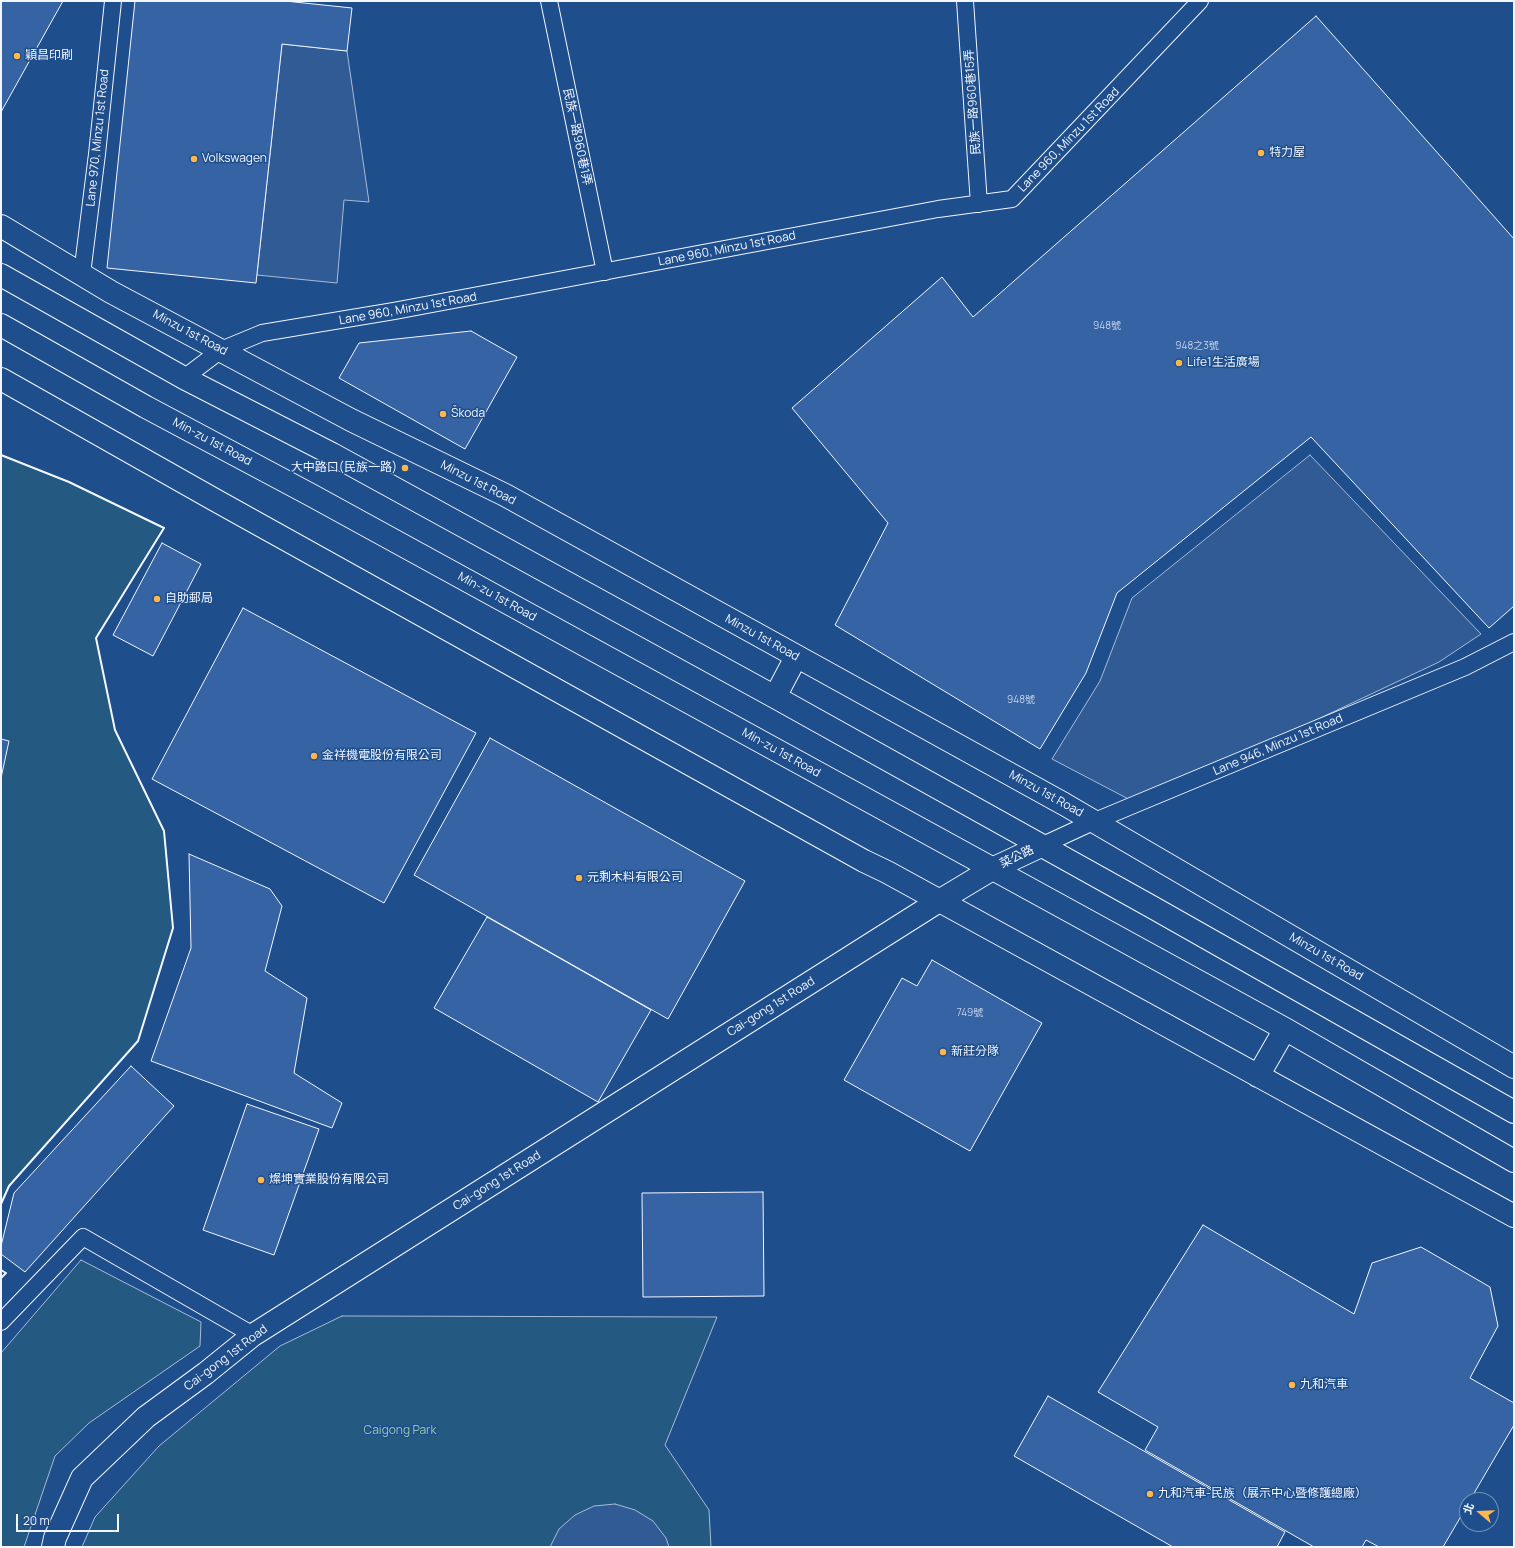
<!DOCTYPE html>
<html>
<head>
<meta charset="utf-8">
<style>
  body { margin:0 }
  #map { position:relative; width:1515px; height:1548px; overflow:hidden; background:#1f4e8c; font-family:Manrope,"Noto Sans TC",sans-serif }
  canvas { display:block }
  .frame { position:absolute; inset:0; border:2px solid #f2f6ff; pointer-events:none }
  .north { position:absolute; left:1459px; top:1492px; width:40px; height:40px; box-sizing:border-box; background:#1f4e8c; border:1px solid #7391ba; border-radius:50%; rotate:289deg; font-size:11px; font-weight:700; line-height:16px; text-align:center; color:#f2f6ff }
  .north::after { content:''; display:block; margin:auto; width:14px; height:18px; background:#ffb74d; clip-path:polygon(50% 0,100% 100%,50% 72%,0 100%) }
  .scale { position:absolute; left:16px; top:1514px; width:103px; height:18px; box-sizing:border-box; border:2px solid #f2f6ff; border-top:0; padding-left:5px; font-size:12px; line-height:14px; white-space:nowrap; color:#f2f6ff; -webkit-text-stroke:3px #1f4e8c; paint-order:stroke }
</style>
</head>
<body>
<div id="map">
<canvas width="1515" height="1548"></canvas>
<div class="frame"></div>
<div class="north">北</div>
<div class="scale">20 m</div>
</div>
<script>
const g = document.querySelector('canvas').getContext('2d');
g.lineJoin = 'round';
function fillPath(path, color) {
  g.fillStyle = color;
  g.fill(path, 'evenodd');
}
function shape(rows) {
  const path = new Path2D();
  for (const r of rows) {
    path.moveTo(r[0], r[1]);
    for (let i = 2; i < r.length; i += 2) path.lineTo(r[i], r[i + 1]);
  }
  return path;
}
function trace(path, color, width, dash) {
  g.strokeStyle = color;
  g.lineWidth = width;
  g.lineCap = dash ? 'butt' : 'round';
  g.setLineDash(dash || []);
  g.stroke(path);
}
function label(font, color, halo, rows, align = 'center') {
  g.font = font + ' Manrope,"Noto Sans TC",sans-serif';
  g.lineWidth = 3;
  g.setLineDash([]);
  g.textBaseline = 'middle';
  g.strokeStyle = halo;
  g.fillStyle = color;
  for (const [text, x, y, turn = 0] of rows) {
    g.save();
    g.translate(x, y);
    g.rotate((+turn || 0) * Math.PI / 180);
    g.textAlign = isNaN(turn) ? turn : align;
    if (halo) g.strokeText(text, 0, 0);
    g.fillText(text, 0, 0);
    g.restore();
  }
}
const green = shape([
  [1,455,69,482,164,528,96,638,115,730,164,831,173,928,138,1041,9,1186,1,1204,1,455],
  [81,1260,201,1322,200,1346,89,1423,55,1456,24,1547,1,1547,1,1353,81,1260],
  [342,1316,717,1317,665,1445,709,1510,711,1547,82,1547,95,1517,159,1446,280,1346,342,1316]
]);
fillPath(green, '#245a82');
trace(green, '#a8bbd7', 1);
const parking = shape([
  [282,44,347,51,369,202,344,200,337,283,257,275,282,44],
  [1310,455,1481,634,1439,662,1138,804,1052,759,1100,681,1132,598,1310,455],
  [615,1504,635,1510,653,1521,666,1538,669,1547,550,1547,559,1529,575,1515,594,1506,615,1504]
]);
fillPath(parking, '#305b95');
trace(parking, '#a8bbd7', 1);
const building = shape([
  [1,1,63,1,1,112,1,1],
  [135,1,285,1,352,8,347,51,282,44,256,283,107,268,135,1],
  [1316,16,1514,239,1514,606,1489,628,1311,437,1117,593,1086,673,1040,749,835,625,888,523,792,408,942,277,973,317,1316,16],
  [471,331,517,357,465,449,339,378,359,343,471,331],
  [162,543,201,564,153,656,113,635,162,543],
  [243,608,476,733,384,903,152,779,243,608],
  [490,738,745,881,668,1019,414,875,490,738],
  [1,739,9,741,1,778,1,739],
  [189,854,270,889,282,906,265,971,307,998,294,1073,342,1103,332,1128,151,1061,191,948,189,854],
  [487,917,651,1010,598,1102,434,1008,487,917],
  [932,960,1042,1023,970,1151,844,1080,902,978,917,986,932,960],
  [131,1066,174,1106,25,1272,1,1254,1,1246,14,1193,131,1066],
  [247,1104,319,1129,274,1255,203,1230,247,1104],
  [763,1192,764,1296,643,1297,642,1193,763,1192],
  [1203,1225,1354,1314,1372,1263,1421,1247,1490,1287,1498,1326,1470,1378,1514,1403,1514,1425,1470,1500,1467,1500,1467,1506,1443,1547,1379,1547,1366,1540,1362,1547,1314,1547,1145,1450,1158,1427,1098,1392,1203,1225],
  [1048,1396,1285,1532,1277,1547,1173,1547,1014,1456,1048,1396]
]);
fillPath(building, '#3563a3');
trace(building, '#f2f6ff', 1);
const service = shape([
  [549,1,605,272],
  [965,1,979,204],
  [82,274,97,154,113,1],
  [184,378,221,350,262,333,394,311,938,209,1012,199,1200,1],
  [1041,846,1095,821,1465,667,1514,642],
  [1,1322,83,1237,253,1335]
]);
const minor = shape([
  [53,1547,55,1538,82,1478,146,1417,206,1373,253,1335,939,901,994,868,1041,846]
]);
const primary = shape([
  [1,226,111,292,351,420,505,495,1064,804,1514,1067],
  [1,275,184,378,332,454,775,697,1152,907,1514,1112],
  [1,325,146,407,311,495,1285,1029,1514,1161],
  [1,379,215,500,864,861,887,872,1514,1216],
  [775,697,796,657],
  [1258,1076,1285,1029]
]);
trace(service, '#f2f6ff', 18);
trace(minor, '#f2f6ff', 24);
trace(primary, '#f2f6ff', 24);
trace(service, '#1f4e8c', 16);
trace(minor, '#1f4e8c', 22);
trace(primary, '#1f4e8c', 22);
trace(shape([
  [1,455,69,482,164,528,96,638,115,730,164,831,173,928,138,1041,9,1186,1,1204],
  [1,1270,6,1273,1,1278]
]), '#f2f6ff', 2);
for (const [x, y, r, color] of [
  [17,56,4,"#ffb74d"],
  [1261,153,4,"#ffb74d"],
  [194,159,4,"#ffb74d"],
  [1179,363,4,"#ffb74d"],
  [443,414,4,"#ffb74d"],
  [405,468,4,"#ffb74d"],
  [157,599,4,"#ffb74d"],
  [314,756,4,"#ffb74d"],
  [579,878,4,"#ffb74d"],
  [943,1052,4,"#ffb74d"],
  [261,1180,4,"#ffb74d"],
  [1292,1385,4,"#ffb74d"],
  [1150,1494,4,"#ffb74d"]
]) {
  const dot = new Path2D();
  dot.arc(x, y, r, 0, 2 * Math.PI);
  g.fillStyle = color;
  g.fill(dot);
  trace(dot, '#1f4e8c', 1.5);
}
label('10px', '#c3d1e8', null, [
  ["948號",1107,326],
  ["948之3號",1197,346],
  ["948號",1021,700],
  ["749號",970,1013]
]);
label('12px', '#f2f6ff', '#1f4e8c', [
  ["穎昌印刷",25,56],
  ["特力屋",1269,153],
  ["Volkswagen",202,159],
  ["Life1生活廣場",1187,363],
  ["Škoda",451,414],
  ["大中路口(民族一路)",397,468,"right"],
  ["自助郵局",165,599],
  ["金祥機電股份有限公司",322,756],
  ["元剩木料有限公司",587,878],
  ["新莊分隊",951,1052],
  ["燦坤實業股份有限公司",269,1180],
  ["九和汽車",1300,1385],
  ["九和汽車-民族（展示中心暨修護總廠）",1158,1494]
], 'left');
label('12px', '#f2f6ff', '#1f4e8c', [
  ["民族一路960巷15弄",973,102,-94],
  ["民族一路960巷1弄",577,137,78],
  ["Lane 970, Minzu 1st Road",98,138,-84],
  ["Lane 960, Minzu 1st Road",1069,140,-46],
  ["Lane 960, Minzu 1st Road",727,249,-11],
  ["Lane 960, Minzu 1st Road",408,309,-10],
  ["Minzu 1st Road",190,333,28],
  ["Min-zu 1st Road",212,442,28],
  ["Minzu 1st Road",478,483,27],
  ["Min-zu 1st Road",497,597,29],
  ["Minzu 1st Road",762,638,29],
  ["Lane 946, Minzu 1st Road",1278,745,-23],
  ["Min-zu 1st Road",781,753,29],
  ["Minzu 1st Road",1046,794,29],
  ["菜公路",1017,857,-26],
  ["Minzu 1st Road",1326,957,30],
  ["Cai-gong 1st Road",771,1007,-32],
  ["Cai-gong 1st Road",497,1181,-32],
  ["Cai-gong 1st Road",226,1358,-37]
]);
label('12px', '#97c8a6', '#1f4e8c', [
  ["Caigong Park",400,1431]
]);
</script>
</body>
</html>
